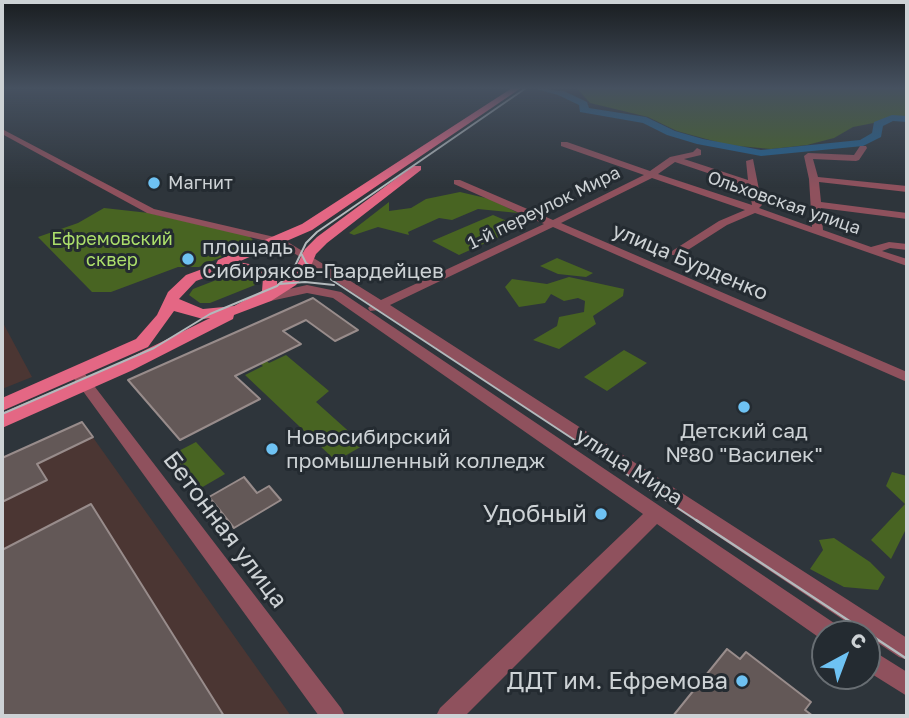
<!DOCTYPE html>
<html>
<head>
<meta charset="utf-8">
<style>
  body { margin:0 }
  #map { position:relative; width:909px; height:718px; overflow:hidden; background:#2e353b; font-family:"Golos Text",sans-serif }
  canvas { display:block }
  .frame { position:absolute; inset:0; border:4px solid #cdd2d5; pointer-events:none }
  .north { position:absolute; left:811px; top:620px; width:70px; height:70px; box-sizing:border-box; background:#242b31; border:2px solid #686e73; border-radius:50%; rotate:41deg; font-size:19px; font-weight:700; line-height:28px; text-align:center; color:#cdd2d5 }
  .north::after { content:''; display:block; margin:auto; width:24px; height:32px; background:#6ec2f3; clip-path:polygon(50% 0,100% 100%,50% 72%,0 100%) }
</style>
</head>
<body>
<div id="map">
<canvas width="909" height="718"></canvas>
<div class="frame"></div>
<div class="north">С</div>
</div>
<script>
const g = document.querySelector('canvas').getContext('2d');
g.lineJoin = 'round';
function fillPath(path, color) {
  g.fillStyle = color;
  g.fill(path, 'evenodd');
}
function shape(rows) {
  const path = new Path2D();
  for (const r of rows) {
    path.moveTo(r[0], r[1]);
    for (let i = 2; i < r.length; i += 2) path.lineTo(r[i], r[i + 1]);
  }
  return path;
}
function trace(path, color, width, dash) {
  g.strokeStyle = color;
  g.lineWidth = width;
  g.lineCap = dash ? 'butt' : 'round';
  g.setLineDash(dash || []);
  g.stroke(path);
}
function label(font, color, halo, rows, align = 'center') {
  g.font = font + ' "Golos Text",sans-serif';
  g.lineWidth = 6;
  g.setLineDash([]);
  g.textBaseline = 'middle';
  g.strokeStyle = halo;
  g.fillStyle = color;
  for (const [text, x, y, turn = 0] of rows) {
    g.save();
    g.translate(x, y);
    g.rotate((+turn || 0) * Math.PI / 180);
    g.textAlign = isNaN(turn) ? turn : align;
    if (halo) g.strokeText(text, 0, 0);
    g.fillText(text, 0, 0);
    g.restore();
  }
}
fillPath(shape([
  [2,321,32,377,2,389],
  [82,422,291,716,2,716,2,458]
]), '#4b3633');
fillPath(shape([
  [576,88,907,88,907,120,889,120,853,127,834,138,807,145,771,149,728,145,677,131,648,117,590,103],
  [460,192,490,199,518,213,478,209,452,220,439,218,408,232,409,235,378,227,354,235,349,233,389,202,389,211,411,208,426,199],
  [104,208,149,213,249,236,255,242,199,267,178,267,111,292,92,292,38,237,78,223],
  [493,215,521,227,459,255,432,241],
  [557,258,593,273,586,277,558,274,540,266],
  [237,272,245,272,257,280,255,285,210,303,200,303,189,295,193,289],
  [569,277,624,289,623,296,593,316,596,324,559,349,533,340,557,326,559,317,584,312,585,301,578,298,564,301,551,294,545,303,519,307,505,287,512,279,547,284],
  [253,349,269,363,286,355,329,391,316,402,364,445,336,461,245,375,263,366,247,351],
  [624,350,647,363,607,391,584,377],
  [196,442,225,474,194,492,165,458],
  [892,472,907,476,907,527,891,559,871,540,905,504,886,486],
  [834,538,870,562,885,577,878,590,844,587,810,569,823,550,819,540]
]), '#486422');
fillPath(shape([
  [532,88,564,91,587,102,589,108,646,117,675,131,703,139,761,150,860,140,872,133,874,122,892,115,907,116,907,122,893,121,883,126,881,137,863,146,761,156,697,144,667,135,643,123,580,112,579,105,558,95,532,88]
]), '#216191');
const building = shape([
  [313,298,358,330,335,341,306,320,283,331,301,344,235,376,260,399,180,440,128,380,313,298],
  [82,422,93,437,37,464,47,480,2,502,2,458,82,422],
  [244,477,257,493,269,486,281,500,234,528,209,497,244,477],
  [91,504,224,716,2,716,2,550,91,504],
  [727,649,740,659,746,652,811,702,805,710,813,716,673,716,727,649]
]);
fillPath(building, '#635857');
trace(building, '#988c8b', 2);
fillPath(shape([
  [2,129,154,209,283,239,381,300,544,224,454,184,454,180,460,180,553,220,644,175,561,146,561,142,567,142,650,171,670,157,693,152,697,148,701,150,701,155,684,159,748,180,746,161,753,159,762,205,759,208,812,227,809,179,804,156,808,153,854,155,860,146,866,146,867,148,859,160,856,161,813,159,818,177,907,186,907,192,819,182,821,202,907,213,907,219,821,208,823,230,871,247,889,242,907,244,907,250,890,248,882,251,907,259,907,266,755,213,727,225,680,255,672,255,672,251,719,221,745,210,652,178,561,223,907,372,907,382,553,227,390,305,907,638,907,660,899,657,379,310,370,311,368,308,371,305,297,255,275,243,147,213,2,134,2,129],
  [675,162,749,187,752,205,658,174,675,162],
  [307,285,341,292,840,627,843,634,825,634,824,641,657,524,465,716,436,716,440,708,643,514,333,298,307,293,266,302,260,298,262,295,307,285],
  [77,368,82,370,341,708,345,716,319,716,72,376,70,373,72,370,77,368],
  [867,647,907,672,907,696,867,671,867,647]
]), '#8f515d');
fillPath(shape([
  [512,88,521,88,312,230,238,262,266,267,277,277,277,284,286,279,297,265,305,249,317,237,413,166,421,166,421,170,327,243,316,254,311,266,296,285,271,301,234,315,233,319,133,370,2,428,2,413,121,362,210,318,203,319,174,311,148,347,2,411,2,398,136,339,157,315,168,292,186,275,216,264,218,260,302,224,512,88],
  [226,270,256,273,263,278,262,291,234,306,203,309,179,299,196,281,226,270]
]), '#e46784');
trace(shape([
  [301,253,306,263,699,522],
  [279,284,305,282,334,285],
  [2,414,154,348,210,314,277,286,292,272,306,243,317,232,526,88]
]), '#b3b9bc', 2);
trace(shape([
  [696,520,907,659]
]), '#b3b9bc', 2.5);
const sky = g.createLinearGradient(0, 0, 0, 188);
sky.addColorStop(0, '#191d20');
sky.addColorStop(0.47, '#465160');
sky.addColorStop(1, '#46516000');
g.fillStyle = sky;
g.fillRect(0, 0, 909, 188);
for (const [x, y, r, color] of [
  [154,183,7,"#6ec2f3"],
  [188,259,7,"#6ec2f3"],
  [744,407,7,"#6ec2f3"],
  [272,449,7,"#6ec2f3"],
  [601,514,7,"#6ec2f3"],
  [742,681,7,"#6ec2f3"]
]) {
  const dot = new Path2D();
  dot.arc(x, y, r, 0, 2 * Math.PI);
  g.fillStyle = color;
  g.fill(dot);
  trace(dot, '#242b31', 2.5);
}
label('18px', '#cdd2d5', '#242b31', [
  ["Магнит",168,183]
], 'left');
label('18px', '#cdd2d5', '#242b31', [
  ["Ольховская улица",784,203,19],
  ["1-й переулок Мира",544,208,-26]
]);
label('18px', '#acdf6b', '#242b31', [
  ["Ефремовский",112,239],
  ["сквер",112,260]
]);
label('21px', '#cdd2d5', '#242b31', [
  ["площадь",202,247],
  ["Сибиряков-Гвардейцев",202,271],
  ["Детский сад",744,431,"center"],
  ["№80 \"Василек\"",744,455,"center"],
  ["Новосибирский",286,437],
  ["промышленный колледж",286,461]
], 'left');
label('21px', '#cdd2d5', '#242b31', [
  ["улица Бурденко",690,262,23],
  ["улица Мира",629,467,33]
]);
label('24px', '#cdd2d5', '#242b31', [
  ["Удобный",587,514],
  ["ДДТ им. Ефремова",728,681]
], 'right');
label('24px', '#cdd2d5', '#242b31', [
  ["Бетонная улица",225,530,53]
]);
</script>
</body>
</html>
